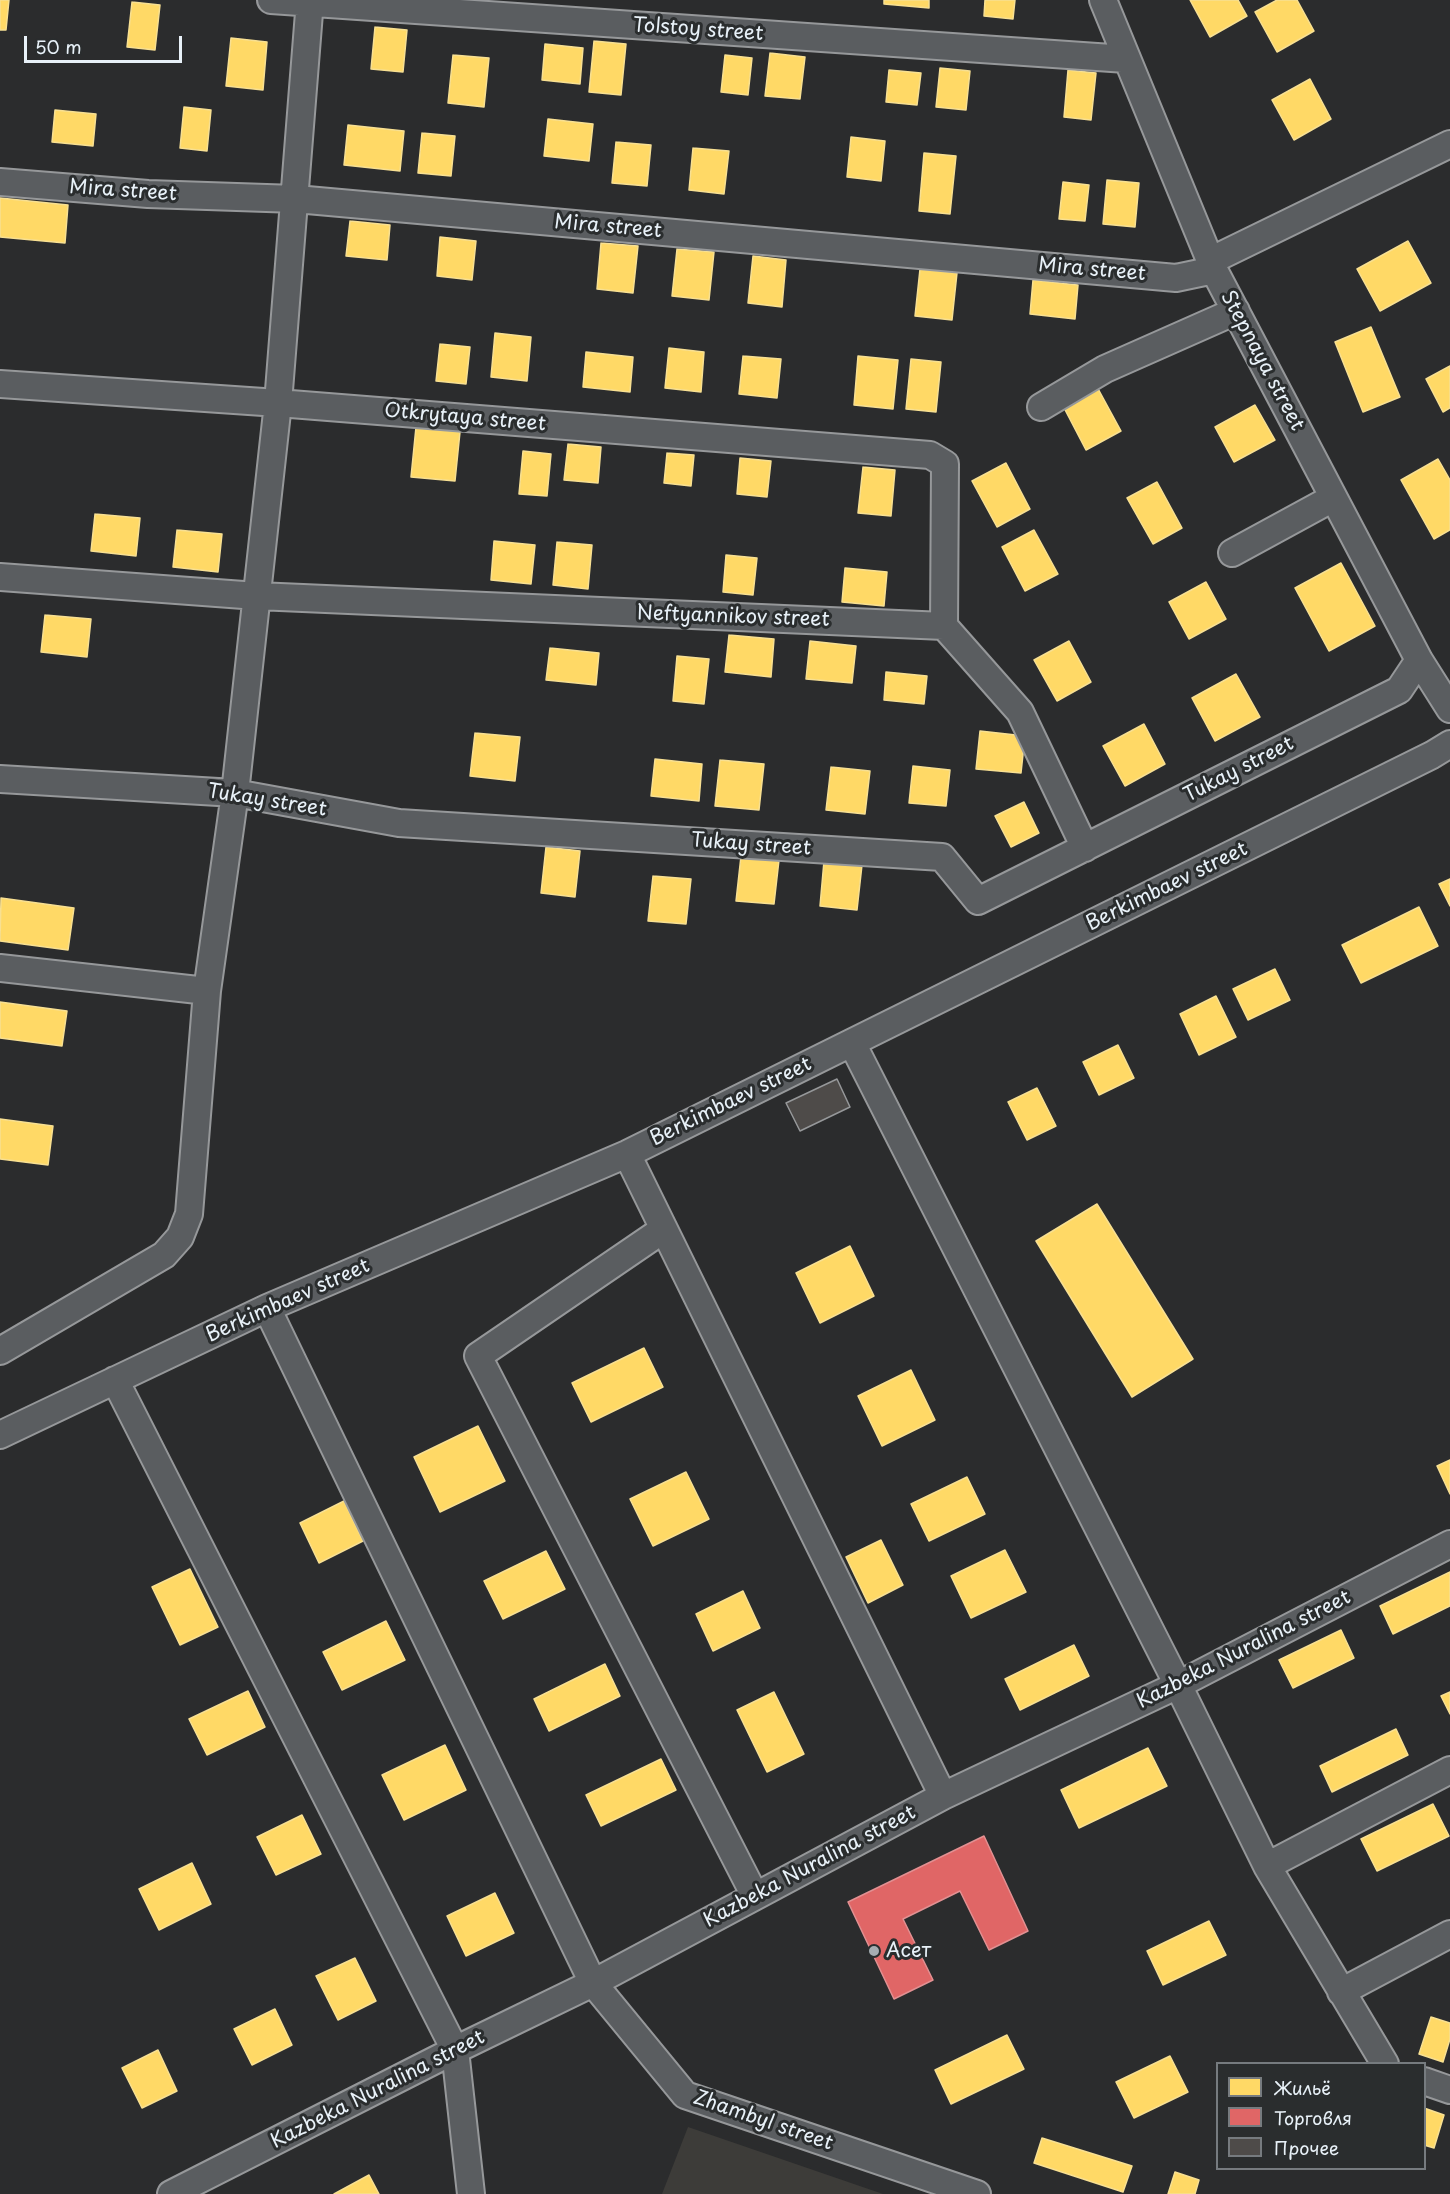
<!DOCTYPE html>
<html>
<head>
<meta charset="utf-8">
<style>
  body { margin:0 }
  #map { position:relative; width:1450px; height:2194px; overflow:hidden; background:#2b2c2d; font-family:"Playpen Sans",sans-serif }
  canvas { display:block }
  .legend { position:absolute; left:1216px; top:2062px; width:210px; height:108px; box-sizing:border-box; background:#2a2d2e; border:2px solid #767b7f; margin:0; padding:8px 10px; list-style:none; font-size:18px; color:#e8f1f8 }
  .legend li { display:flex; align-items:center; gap:12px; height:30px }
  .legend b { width:30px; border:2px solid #767b7f }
  .scale { position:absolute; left:24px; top:36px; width:158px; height:27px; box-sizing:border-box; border:3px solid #e8f1f8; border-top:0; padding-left:8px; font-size:18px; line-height:21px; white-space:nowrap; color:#e8f1f8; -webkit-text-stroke:4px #2a2d2e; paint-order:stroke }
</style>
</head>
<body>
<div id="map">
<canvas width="1450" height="2194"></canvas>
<ul class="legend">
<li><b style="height:16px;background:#ffd966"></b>Жильё</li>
<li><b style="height:16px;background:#e06666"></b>Торговля</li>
<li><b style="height:16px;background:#4e4b49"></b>Прочее</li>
</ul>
<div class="scale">50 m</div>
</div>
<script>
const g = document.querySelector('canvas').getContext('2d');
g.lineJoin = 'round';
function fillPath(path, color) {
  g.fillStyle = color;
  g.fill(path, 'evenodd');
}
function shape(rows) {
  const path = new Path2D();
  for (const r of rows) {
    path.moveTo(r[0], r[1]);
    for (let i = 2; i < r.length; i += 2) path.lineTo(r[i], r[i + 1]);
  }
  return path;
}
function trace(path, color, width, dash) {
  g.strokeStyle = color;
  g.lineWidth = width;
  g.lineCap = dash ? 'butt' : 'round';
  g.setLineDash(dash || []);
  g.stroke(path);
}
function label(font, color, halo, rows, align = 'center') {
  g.font = font + ' "Playpen Sans",sans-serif';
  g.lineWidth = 6;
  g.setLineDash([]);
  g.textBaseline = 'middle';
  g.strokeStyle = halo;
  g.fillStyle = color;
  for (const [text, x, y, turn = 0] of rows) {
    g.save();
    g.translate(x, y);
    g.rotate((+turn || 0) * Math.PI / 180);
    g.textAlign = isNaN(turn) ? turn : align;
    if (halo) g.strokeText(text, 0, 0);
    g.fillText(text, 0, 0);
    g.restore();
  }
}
fillPath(shape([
  [688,2127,883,2194,662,2194]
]), '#3d3c39');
const homes = shape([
  [0,0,9,0,6,30,0,30,0,0],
  [884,0,929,0,929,8,884,4,884,0],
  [985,0,1015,0,1013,19,984,16,985,0],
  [1190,0,1238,0,1247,16,1210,37,1190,0],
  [1277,0,1297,0,1314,31,1277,52,1255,12,1277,0],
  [132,2,160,5,155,50,127,47,132,2],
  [375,27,407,30,403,72,371,69,375,27],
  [231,38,267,42,263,90,226,86,231,38],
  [594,41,626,44,621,95,589,92,594,41],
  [545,44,583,48,580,84,542,80,545,44],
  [770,53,805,57,800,99,765,96,770,53],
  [453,55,489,58,484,107,448,103,453,55],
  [725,55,752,58,748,95,721,92,725,55],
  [940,68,970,71,966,110,936,107,940,68],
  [889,70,921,73,917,105,886,102,889,70],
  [1068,70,1096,73,1091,120,1064,117,1068,70],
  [1310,79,1331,119,1294,140,1272,100,1310,79],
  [184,107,211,110,207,151,180,148,184,107],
  [55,110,96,114,93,146,52,142,55,110],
  [548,119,593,124,589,161,544,156,548,119],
  [348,125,404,131,400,171,344,165,348,125],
  [422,133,455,136,451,176,418,173,422,133],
  [851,137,885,141,881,181,847,177,851,137],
  [616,142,651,145,647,186,612,183,616,142],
  [693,148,729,151,724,194,689,190,693,148],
  [924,153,956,156,950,214,919,211,924,153],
  [1107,180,1139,183,1135,227,1103,224,1107,180],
  [1063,182,1089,185,1085,221,1059,219,1063,182],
  [0,198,68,205,65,243,0,237,0,198],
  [350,221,390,225,387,260,346,256,350,221],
  [440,237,476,241,472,280,437,276,440,237],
  [1408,241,1431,283,1380,311,1357,269,1408,241],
  [601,243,638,246,633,293,597,289,601,243],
  [677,249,714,252,709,300,672,296,677,249],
  [753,256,786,260,782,307,748,303,753,256],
  [920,269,957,273,952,320,915,316,920,269],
  [1033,280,1078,285,1075,319,1030,314,1033,280],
  [1371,327,1400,397,1363,412,1335,342,1371,327],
  [495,333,531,337,527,381,491,377,495,333],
  [440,344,470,347,466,384,436,381,440,344],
  [669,348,704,352,701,392,665,388,669,348],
  [586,352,633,357,630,392,583,387,586,352],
  [743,356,781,359,777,398,739,394,743,356],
  [858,356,898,360,893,409,854,405,858,356],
  [911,359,941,362,936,412,906,409,911,359],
  [1450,366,1450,408,1443,412,1426,379,1450,366],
  [1096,385,1121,431,1086,450,1062,404,1096,385],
  [1255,405,1275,440,1234,462,1215,427,1255,405],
  [416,427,460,432,455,481,411,477,416,427],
  [568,444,601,447,598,483,564,480,568,444],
  [523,451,551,454,547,496,519,494,523,451],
  [667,453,694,455,691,486,664,483,667,453],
  [740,458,771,461,767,497,737,494,740,458],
  [1438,459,1450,480,1450,530,1434,539,1401,480,1438,459],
  [1006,463,1030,509,997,527,972,481,1006,463],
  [863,467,895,470,891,516,858,513,863,467],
  [1157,482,1182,528,1153,544,1127,498,1157,482],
  [95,514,140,518,136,556,91,551,95,514],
  [177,530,222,534,218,572,173,567,177,530],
  [1034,530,1058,574,1025,591,1002,547,1034,530],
  [494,541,535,545,531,584,491,580,494,541],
  [557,542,592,545,588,589,553,585,557,542],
  [726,555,757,558,753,595,723,592,726,555],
  [1341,563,1375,626,1329,651,1295,588,1341,563],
  [845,568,887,572,884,606,842,602,845,568],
  [1206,582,1226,619,1189,639,1169,602,1206,582],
  [45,615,91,619,87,657,41,652,45,615],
  [729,635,774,639,771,677,725,672,729,635],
  [810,641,856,646,852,683,806,679,810,641],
  [1069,641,1091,682,1057,701,1034,660,1069,641],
  [550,648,599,653,596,685,546,680,550,648],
  [677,656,709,659,704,704,673,701,677,656],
  [886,672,927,676,924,704,884,700,886,672],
  [1236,674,1260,717,1215,741,1192,698,1236,674],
  [1144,724,1165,764,1125,786,1103,746,1144,724],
  [980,731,1025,736,1021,773,976,769,980,731],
  [475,733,520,737,515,781,470,776,475,733],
  [655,759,702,764,699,801,651,796,655,759],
  [720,760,764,764,759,810,715,806,720,760],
  [913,766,950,770,946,806,909,803,913,766],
  [831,767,870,771,865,814,826,810,831,767],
  [1024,802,1039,833,1011,847,995,816,1024,802],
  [546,847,580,851,575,897,541,893,546,847],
  [741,856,779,860,774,904,736,901,741,856],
  [824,861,862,865,857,910,820,906,824,861],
  [653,876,691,879,686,924,648,921,653,876],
  [1450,879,1450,906,1439,884,1450,879],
  [1,898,74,908,68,950,0,941,1,898],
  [1419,907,1438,946,1361,983,1342,945,1419,907],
  [1275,969,1290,1000,1248,1020,1233,989,1275,969],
  [1216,996,1236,1037,1199,1055,1180,1014,1216,996],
  [0,1002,67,1011,62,1046,0,1038,0,1002],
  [1118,1045,1134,1078,1099,1095,1083,1062,1118,1045],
  [1037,1088,1056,1126,1027,1140,1008,1102,1037,1088],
  [0,1119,53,1126,48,1165,0,1159,0,1119],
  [1097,1204,1193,1359,1132,1397,1036,1241,1097,1204],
  [850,1246,874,1296,820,1323,796,1273,850,1246],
  [644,1348,663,1387,591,1422,572,1383,644,1348],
  [911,1370,935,1420,882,1446,858,1396,911,1370],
  [478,1426,505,1481,440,1512,414,1457,478,1426],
  [1450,1460,1450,1494,1437,1466,1450,1460],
  [686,1472,709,1519,653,1546,630,1499,686,1472],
  [967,1477,985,1514,929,1541,911,1504,967,1477],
  [344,1501,363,1541,319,1563,300,1523,344,1501],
  [881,1540,903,1585,868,1603,846,1557,881,1540],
  [1005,1550,1026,1592,971,1618,951,1576,1005,1550],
  [546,1551,565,1589,503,1619,484,1581,546,1551],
  [190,1569,218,1627,180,1645,152,1587,190,1569],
  [1450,1572,1450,1606,1393,1634,1380,1606,1450,1572],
  [743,1591,760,1628,713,1651,696,1614,743,1591],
  [386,1621,405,1660,342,1690,323,1652,386,1621],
  [1341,1630,1354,1658,1293,1688,1279,1660,1341,1630],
  [1074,1645,1089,1676,1020,1710,1005,1679,1074,1645],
  [605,1664,620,1696,549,1731,534,1699,605,1664],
  [248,1691,265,1727,207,1755,189,1719,248,1691],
  [774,1692,804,1754,767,1772,737,1710,774,1692],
  [1450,1692,1450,1714,1441,1696,1450,1692],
  [1396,1729,1408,1755,1332,1792,1320,1766,1396,1729],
  [445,1745,466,1790,404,1820,382,1775,445,1745],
  [1148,1748,1167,1786,1079,1828,1061,1790,1148,1748],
  [661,1759,676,1790,601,1826,586,1795,661,1759],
  [1433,1804,1449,1836,1377,1871,1361,1839,1433,1804],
  [302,1815,321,1854,276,1875,257,1837,302,1815],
  [192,1863,211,1904,159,1930,139,1889,192,1863],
  [495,1893,514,1933,466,1956,447,1916,495,1893],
  [1209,1921,1226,1955,1163,1985,1147,1951,1209,1921],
  [355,1958,376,2001,338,2020,316,1976,355,1958],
  [275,2009,292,2045,252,2065,234,2029,275,2009],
  [1431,2017,1450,2023,1450,2039,1443,2062,1419,2054,1431,2017],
  [1007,2035,1024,2069,951,2104,935,2070,1007,2035],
  [158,2050,177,2091,142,2108,122,2068,158,2050],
  [1170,2056,1188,2092,1134,2118,1116,2082,1170,2056],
  [1424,2108,1444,2115,1434,2148,1424,2145,1424,2108],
  [1042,2138,1132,2166,1123,2192,1034,2163,1042,2138],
  [1175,2172,1199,2180,1195,2194,1168,2194,1175,2172],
  [369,2175,379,2194,334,2194,369,2175]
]);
fillPath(homes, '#ffd966');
trace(homes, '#f8e092', 1.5);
const shops = shape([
  [984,1836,1028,1931,989,1950,960,1891,903,1919,933,1980,894,1999,848,1902,984,1836]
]);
fillPath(shops, '#e06666');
trace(shops, '#e29092', 1.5);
const building = shape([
  [837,1079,850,1107,800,1131,786,1103,837,1079]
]);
fillPath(building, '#4e4b49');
trace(building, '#96989a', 1.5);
const minor = shape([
  [271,0,1126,59],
  [1103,0,1214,270,1419,660,1450,709],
  [0,182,148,194,296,199,1176,278,1214,270],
  [1212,260,1450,144],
  [0,384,278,403,930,455,945,464,944,626],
  [1041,407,1105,369,1236,311],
  [1232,553,1333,498],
  [0,577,257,596,944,626,1020,712,1085,848],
  [0,779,235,793,399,823,942,857,978,901,1399,690,1419,660],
  [0,968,207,991],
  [852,1043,1178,1685,1267,1866,1385,2064],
  [627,1154,943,1796],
  [664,1229,478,1356,755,1896],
  [267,1308,593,1983,685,2095,977,2194],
  [0,1351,164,1255,180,1237,189,1214,207,991,235,793,278,403,310,0],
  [115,1380,455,2050,471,2194],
  [0,1435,267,1308,627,1154,1432,755,1450,744],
  [1267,1866,1450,1770],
  [1341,1992,1450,1934],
  [1424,2081,1450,2090],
  [171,2194,455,2050,593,1983,943,1796,1178,1685,1450,1544]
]);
trace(minor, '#96989a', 30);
trace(minor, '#5a5d60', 26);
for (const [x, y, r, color] of [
  [874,1951,6,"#a6acb1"]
]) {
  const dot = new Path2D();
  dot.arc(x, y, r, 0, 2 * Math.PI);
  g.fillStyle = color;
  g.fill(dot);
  trace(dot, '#2a2d2e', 2);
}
label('20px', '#e8f1f8', '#2a2d2e', [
  ["Tolstoy street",698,30,4],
  ["Mira street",123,191,4],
  ["Mira street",608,227,5],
  ["Mira street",1092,270,5],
  ["Stepnaya street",1262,361,62],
  ["Otkrytaya street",465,418,5],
  ["Neftyannikov street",733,617,2],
  ["Tukay street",1239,770,-27],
  ["Tukay street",267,801,9],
  ["Tukay street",751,845,4],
  ["Berkimbaev street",1167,887,-26],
  ["Berkimbaev street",731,1102,-26],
  ["Berkimbaev street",288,1301,-24],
  ["Kazbeka Nuralina street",1244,1650,-27],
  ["Kazbeka Nuralina street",810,1867,-28],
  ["Kazbeka Nuralina street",378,2090,-27],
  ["Zhambyl street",763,2121,19]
]);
label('20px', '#e8f1f8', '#2a2d2e', [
  ["Асет",886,1951]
], 'left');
</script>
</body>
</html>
